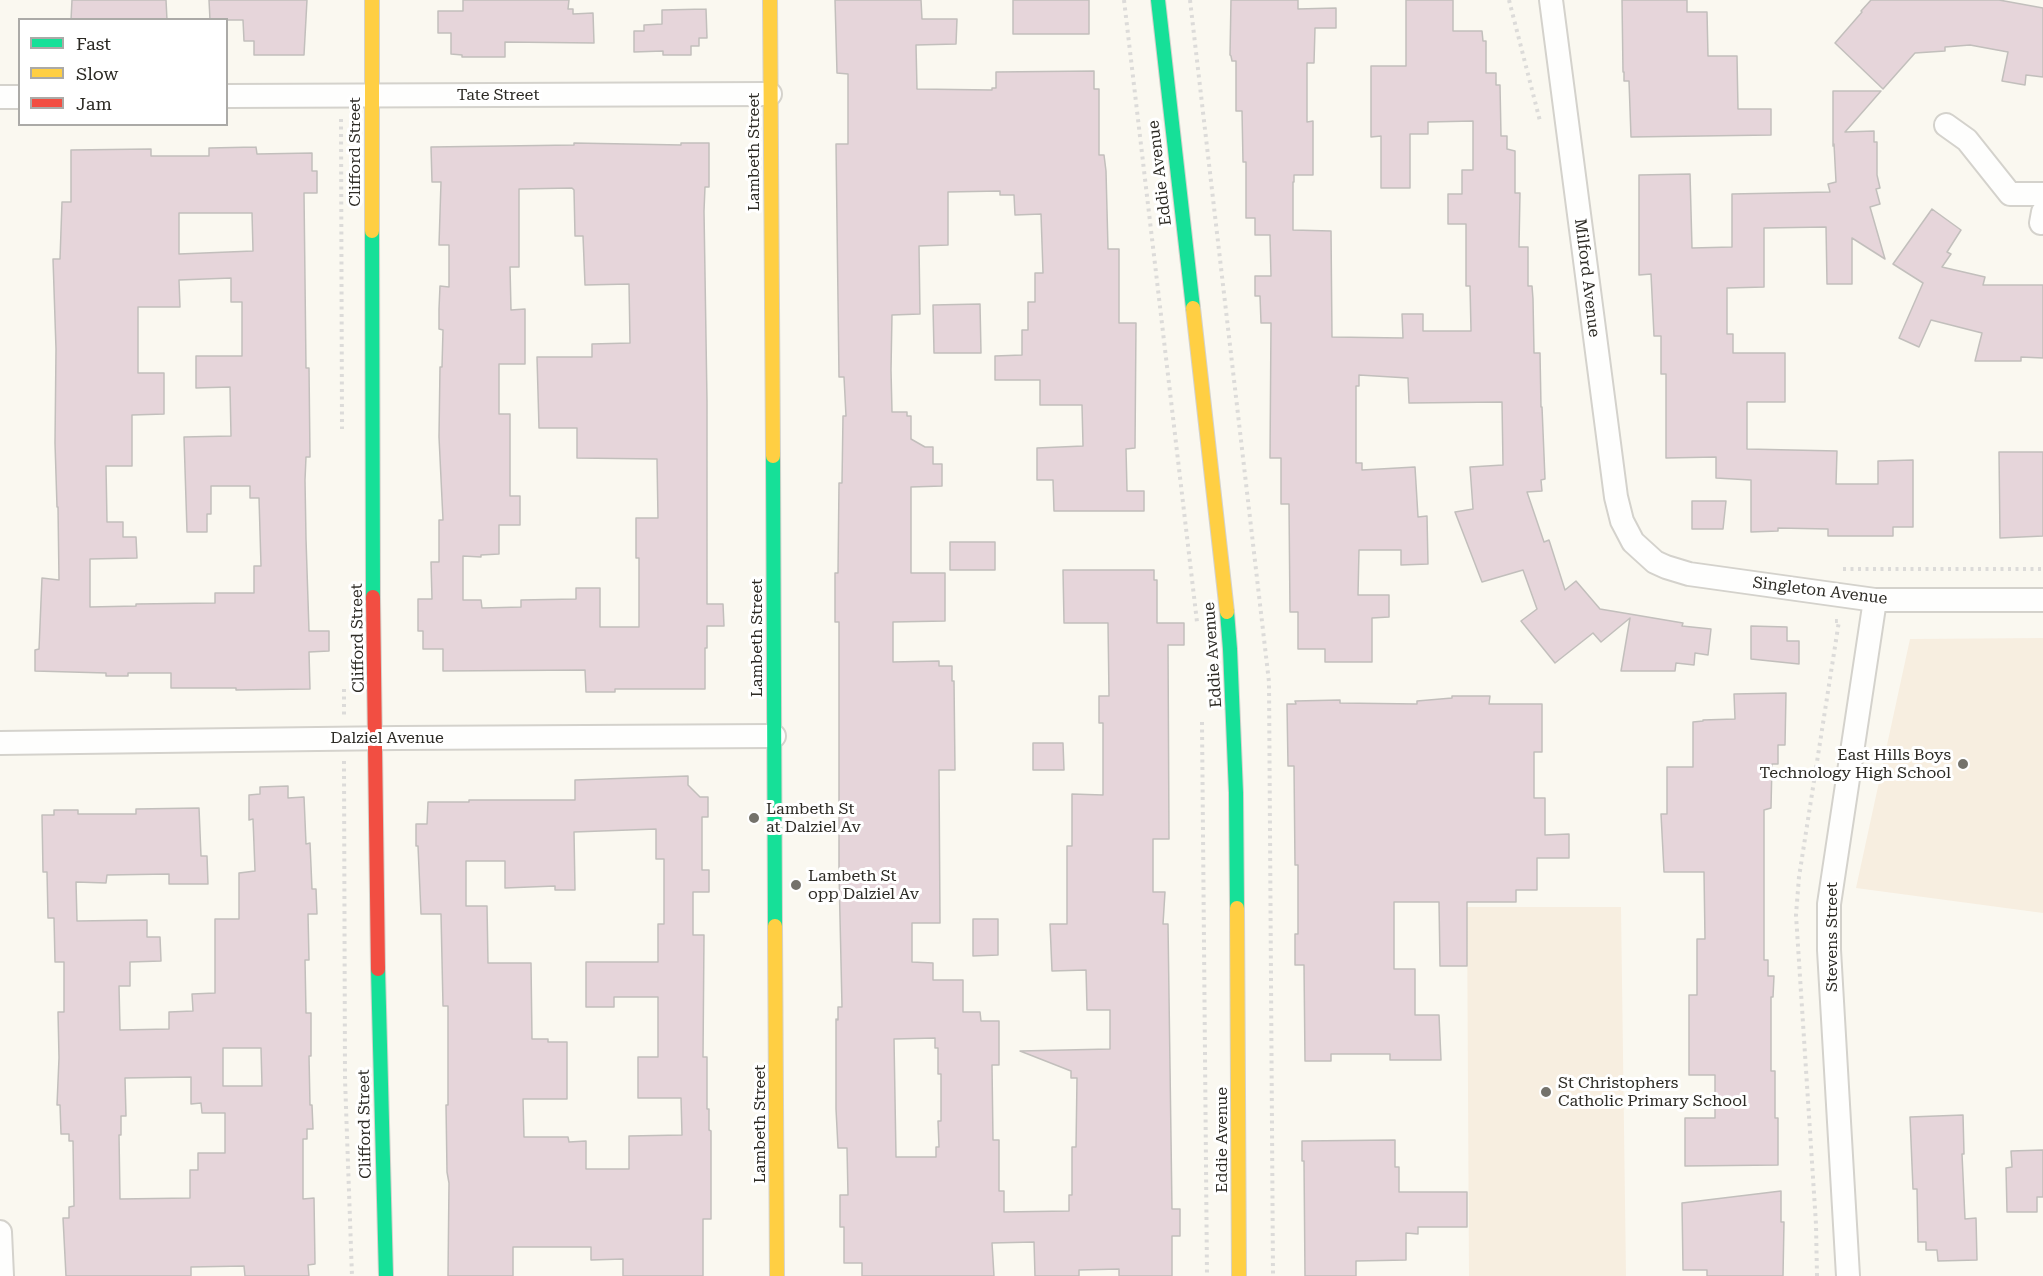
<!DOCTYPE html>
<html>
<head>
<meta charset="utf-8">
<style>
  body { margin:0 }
  #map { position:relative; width:2043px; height:1276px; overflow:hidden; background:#faf8f0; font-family:"Roboto Serif",serif }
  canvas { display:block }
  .legend { position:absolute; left:18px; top:18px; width:210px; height:108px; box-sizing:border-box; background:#fff; border:2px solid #abaaa7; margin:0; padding:8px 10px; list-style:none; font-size:18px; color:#2c2a24 }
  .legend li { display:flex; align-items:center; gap:12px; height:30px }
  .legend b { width:30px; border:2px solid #abaaa7 }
</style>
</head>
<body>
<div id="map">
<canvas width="2043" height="1276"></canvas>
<ul class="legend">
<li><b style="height:8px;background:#16e098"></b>Fast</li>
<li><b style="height:8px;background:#ffcf43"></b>Slow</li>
<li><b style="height:8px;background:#f24e42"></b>Jam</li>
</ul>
</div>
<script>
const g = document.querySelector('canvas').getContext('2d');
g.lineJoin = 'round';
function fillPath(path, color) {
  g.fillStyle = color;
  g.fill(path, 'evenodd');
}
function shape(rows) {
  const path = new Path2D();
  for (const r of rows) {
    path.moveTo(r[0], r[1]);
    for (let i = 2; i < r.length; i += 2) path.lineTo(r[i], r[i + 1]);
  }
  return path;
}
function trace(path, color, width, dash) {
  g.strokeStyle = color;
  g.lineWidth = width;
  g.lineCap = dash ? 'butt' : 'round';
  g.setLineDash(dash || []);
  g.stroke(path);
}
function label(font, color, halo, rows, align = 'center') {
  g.font = font + ' "Roboto Serif",serif';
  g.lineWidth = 6;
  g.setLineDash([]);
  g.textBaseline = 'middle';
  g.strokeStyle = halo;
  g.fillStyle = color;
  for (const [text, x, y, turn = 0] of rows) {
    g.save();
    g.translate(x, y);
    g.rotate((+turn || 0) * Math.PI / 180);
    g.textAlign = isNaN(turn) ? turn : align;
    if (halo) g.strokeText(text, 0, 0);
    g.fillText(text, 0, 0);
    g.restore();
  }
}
fillPath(shape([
  [2043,638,2043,913,1856,888,1910,639],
  [1621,907,1626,1276,1469,1276,1467,907]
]), '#f7eee0');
const building = shape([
  [72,0,166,0,167,20,71,20,72,0],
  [209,0,307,0,304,55,254,55,254,41,244,41,243,20,210,20,209,0],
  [463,0,569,0,568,9,573,9,573,14,593,13,594,43,505,42,505,57,462,57,462,55,451,54,451,33,438,33,438,11,463,11,463,0],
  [835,0,921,0,922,19,957,19,956,44,916,45,917,89,992,90,992,88,996,88,996,72,1094,71,1094,89,1099,89,1099,155,1104,155,1106,171,1108,249,1119,249,1119,323,1136,323,1135,448,1126,449,1127,491,1144,491,1144,511,1054,511,1053,480,1037,480,1037,448,1083,446,1082,405,1040,405,1040,380,995,380,995,356,1022,355,1022,330,1028,330,1028,302,1035,302,1035,273,1043,273,1041,214,1015,215,1014,195,1000,195,1000,191,948,192,948,245,919,246,920,314,892,315,891,370,892,412,907,412,907,416,911,416,911,439,925,447,933,447,933,464,942,464,942,486,911,487,911,573,945,573,945,621,893,622,893,662,939,661,939,666,952,666,952,681,954,681,955,770,939,770,940,923,912,923,912,962,933,963,933,980,963,980,963,1012,980,1012,981,1021,999,1021,999,1065,992,1065,993,1140,999,1140,999,1191,1004,1191,1004,1212,1069,1211,1069,1195,1072,1195,1072,1147,1076,1147,1077,1078,1071,1078,1071,1071,1020,1051,1110,1049,1110,1010,1087,1010,1086,970,1052,971,1050,924,1067,924,1067,846,1072,846,1072,794,1103,795,1103,723,1099,723,1099,696,1109,696,1108,623,1064,623,1063,570,1154,570,1154,580,1157,580,1157,623,1184,623,1184,645,1168,645,1169,839,1153,839,1153,892,1165,892,1163,924,1168,924,1172,1209,1180,1209,1180,1236,1172,1236,1172,1276,1119,1276,1119,1269,1079,1270,1079,1276,1035,1276,1034,1242,992,1243,994,1276,862,1276,862,1263,844,1263,844,1227,840,1227,840,1195,848,1195,847,1148,838,1148,836,1109,836,1019,838,1020,838,1007,842,1007,839,873,839,622,835,622,835,573,838,573,839,483,842,483,843,416,846,416,844,377,839,377,836,144,848,144,848,74,837,73,835,0],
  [935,1038,935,1048,938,1048,938,1074,941,1074,941,1121,938,1121,939,1147,936,1147,936,1157,896,1157,894,1039,935,1038],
  [1013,0,1089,0,1089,34,1013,34,1013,0],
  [1231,0,1298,0,1298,9,1336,8,1336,28,1315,28,1314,63,1307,63,1307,122,1313,121,1313,175,1294,175,1294,182,1293,182,1293,230,1331,231,1332,337,1403,338,1402,314,1423,314,1423,331,1471,331,1470,286,1466,286,1466,224,1448,224,1448,194,1462,194,1462,170,1473,170,1473,121,1428,122,1428,134,1410,134,1410,188,1381,188,1381,136,1371,137,1371,66,1406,66,1406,0,1453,0,1453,31,1482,31,1483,41,1486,41,1486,73,1496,73,1496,85,1500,85,1501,136,1507,136,1507,149,1515,151,1515,193,1520,193,1519,247,1528,247,1528,286,1532,286,1533,299,1534,353,1540,353,1541,407,1542,407,1545,479,1541,480,1542,491,1527,492,1544,542,1549,540,1565,590,1576,581,1600,609,1683,623,1682,626,1711,629,1708,655,1695,653,1694,665,1676,663,1675,671,1621,671,1630,618,1601,642,1593,633,1555,663,1521,621,1537,609,1523,570,1482,582,1455,512,1473,509,1470,467,1503,465,1502,402,1409,403,1408,378,1359,375,1359,386,1356,386,1356,463,1362,463,1362,470,1415,467,1418,517,1427,516,1428,564,1401,565,1401,550,1359,550,1358,595,1389,595,1389,617,1372,618,1372,662,1325,662,1325,649,1298,649,1298,612,1290,612,1289,504,1281,504,1281,458,1270,458,1271,323,1261,323,1260,296,1255,296,1255,276,1271,276,1270,235,1255,235,1255,218,1246,218,1246,162,1243,162,1242,111,1236,111,1236,61,1232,61,1231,56,1230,55,1231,0],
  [1622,0,1687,0,1687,12,1707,12,1708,56,1737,56,1738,109,1771,109,1771,135,1631,137,1629,81,1624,81,1624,72,1623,72,1622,0],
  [1871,0,1999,0,2043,8,2043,77,2026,75,2025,85,2002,81,2008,52,1970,45,1945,47,1945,51,1915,53,1883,89,1835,43,1862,12,1861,11,1871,0],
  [706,9,707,38,699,38,699,46,691,46,691,55,663,55,663,51,634,52,634,31,644,31,644,25,662,24,662,10,706,9],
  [1833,91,1881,91,1845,132,1874,131,1874,142,1877,142,1877,175,1880,188,1876,189,1880,204,1870,207,1885,259,1852,238,1852,284,1827,284,1826,227,1764,228,1764,287,1727,288,1727,334,1733,334,1733,353,1785,353,1785,402,1747,402,1747,449,1837,451,1836,484,1878,484,1878,461,1913,460,1913,527,1893,527,1893,536,1828,536,1828,529,1778,528,1778,531,1751,532,1751,480,1716,478,1716,457,1666,458,1666,374,1661,374,1661,336,1654,336,1651,274,1639,275,1639,175,1690,174,1692,248,1732,247,1732,194,1830,192,1828,184,1836,182,1834,144,1833,146,1833,91],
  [574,143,681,145,681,143,709,143,709,187,705,187,704,211,707,401,707,604,723,604,724,626,707,626,707,648,705,648,705,689,615,689,615,692,586,692,585,670,443,671,443,649,423,649,423,631,418,631,418,599,432,599,431,562,439,562,439,520,443,520,439,437,440,367,442,367,443,330,439,329,439,309,440,286,449,287,449,245,439,245,441,182,432,182,431,147,574,145,574,143],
  [572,188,574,190,575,236,583,236,585,285,629,284,630,343,592,344,592,357,537,357,539,428,577,428,577,458,657,459,658,518,636,518,636,558,639,558,639,627,600,627,600,588,576,588,576,599,521,600,521,607,482,608,481,600,463,600,463,556,481,557,481,555,499,554,499,525,520,525,520,496,510,496,510,414,499,414,499,364,525,364,525,309,511,310,510,267,519,267,519,189,572,188],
  [256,147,257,154,312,153,312,171,317,171,317,193,304,193,306,368,309,368,310,457,306,457,305,480,306,539,309,631,329,631,329,651,309,652,310,689,236,690,236,688,171,688,171,673,128,673,128,676,106,676,106,673,35,671,35,650,39,649,42,578,59,580,58,507,57,507,55,443,56,349,53,259,60,259,62,202,71,202,71,150,151,149,151,156,209,156,209,148,256,147],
  [179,213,252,213,253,251,179,254,179,213],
  [231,278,231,302,242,302,242,356,196,356,196,388,230,387,231,436,184,437,187,532,207,532,207,514,211,514,211,486,250,486,250,498,259,498,261,566,254,566,254,593,215,593,215,603,136,604,136,606,90,607,90,559,137,558,136,537,123,537,123,522,107,522,106,466,132,466,132,415,164,414,164,373,138,373,138,307,180,307,179,280,231,278],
  [1932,209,1961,230,1947,252,1951,254,1942,267,1985,277,1983,285,2043,285,2043,358,2021,357,2021,361,1975,361,1982,333,1931,320,1919,347,1899,338,1923,283,1893,264,1932,209],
  [980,304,981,353,934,353,933,305,980,304],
  [1999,452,2043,452,2043,536,2000,538,1999,452],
  [1692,501,1726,501,1723,529,1692,529,1692,501],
  [950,542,995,542,995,570,950,570,950,542],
  [1751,626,1787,627,1787,641,1799,641,1799,664,1751,659,1751,626],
  [1786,693,1785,745,1778,745,1778,764,1772,764,1771,808,1764,810,1764,960,1768,960,1768,976,1774,976,1773,997,1771,997,1771,1071,1775,1071,1775,1118,1778,1118,1778,1165,1685,1166,1685,1118,1715,1118,1715,1075,1689,1075,1689,995,1697,995,1697,939,1705,939,1704,872,1664,872,1661,814,1667,814,1667,767,1693,767,1693,722,1703,721,1703,720,1735,719,1734,694,1786,693],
  [1452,696,1490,696,1489,704,1542,704,1542,752,1534,752,1534,798,1545,798,1545,835,1569,834,1569,858,1537,858,1537,890,1516,890,1516,902,1467,902,1467,966,1440,966,1439,902,1394,902,1394,969,1415,969,1415,1015,1439,1015,1441,1060,1390,1060,1390,1054,1331,1054,1331,1061,1305,1061,1304,965,1295,965,1295,934,1298,934,1298,865,1295,865,1294,766,1288,766,1287,704,1296,704,1295,701,1340,700,1340,703,1417,704,1417,701,1452,698,1452,696],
  [1033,743,1063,743,1064,770,1033,770,1033,743],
  [688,776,688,785,700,797,708,797,708,817,702,817,702,870,709,870,709,892,693,892,693,935,704,935,703,1057,707,1057,707,1109,709,1109,709,1130,711,1131,711,1219,703,1219,703,1276,623,1276,623,1259,591,1260,591,1247,513,1247,513,1276,448,1276,449,1183,447,1172,446,1105,448,1105,448,1006,443,1006,441,914,421,914,418,846,416,846,416,824,427,824,428,802,469,802,469,800,575,800,575,780,688,776],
  [656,829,656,859,664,859,664,924,658,924,658,962,586,962,586,1007,614,1007,614,997,658,997,658,1057,638,1057,638,1098,681,1098,682,1135,629,1136,629,1169,586,1169,586,1141,569,1142,568,1137,524,1137,523,1099,567,1099,567,1042,548,1042,548,1039,532,1039,531,963,488,963,487,906,466,906,466,861,505,861,505,888,555,886,555,890,575,890,574,832,656,829],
  [288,786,288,798,304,797,306,844,310,843,312,889,316,889,317,914,308,914,309,960,305,960,306,1013,311,1013,311,1056,309,1056,310,1105,312,1105,313,1129,307,1129,307,1139,303,1139,303,1199,314,1198,315,1264,308,1265,309,1276,245,1276,244,1266,191,1267,191,1276,66,1276,63,1218,69,1218,69,1207,74,1206,73,1141,69,1141,69,1134,61,1134,60,1105,57,1105,59,1058,58,1012,64,1012,64,962,55,962,54,918,48,918,47,872,43,872,42,815,54,815,54,810,78,810,78,814,136,814,136,809,199,808,201,856,207,856,208,884,169,884,169,874,107,875,106,883,76,882,77,921,147,920,147,937,160,937,161,961,130,962,130,986,119,986,120,1030,169,1029,169,1012,193,1011,192,994,215,993,215,919,239,919,239,873,255,871,253,819,249,820,249,795,260,794,260,787,288,786],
  [223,1048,261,1048,262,1086,223,1086,223,1048],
  [191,1077,191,1104,201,1103,202,1113,225,1113,225,1153,198,1153,198,1170,190,1170,190,1198,120,1199,119,1135,121,1135,121,1116,126,1116,125,1078,191,1077],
  [973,919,998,919,998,955,973,956,973,919],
  [1963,1115,1964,1154,1962,1154,1965,1219,1976,1218,1977,1260,1938,1261,1937,1250,1926,1250,1926,1242,1918,1242,1917,1189,1913,1189,1910,1117,1963,1115],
  [1395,1140,1395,1167,1399,1167,1399,1192,1467,1192,1467,1227,1418,1227,1418,1234,1406,1233,1406,1260,1356,1261,1356,1276,1305,1276,1304,1161,1302,1161,1302,1141,1395,1140],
  [2043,1150,2043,1197,2037,1197,2037,1212,2007,1212,2006,1168,2012,1167,2011,1151,2043,1150],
  [1781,1191,1781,1222,1784,1222,1783,1276,1707,1276,1707,1270,1683,1270,1682,1203,1781,1191]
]);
fillPath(building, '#e6d5da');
trace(building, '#c2bfbc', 1.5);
const street = shape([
  [1551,0,1616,497,1622,521,1633,542,1655,562,1666,567,1689,574,1875,600,2043,600],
  [226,96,770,94],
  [0,97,20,97],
  [1946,125,1967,140,2010,194,2043,194],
  [2041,223,2043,212],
  [0,743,397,738,774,736],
  [0,1232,2,1276],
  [1848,1276,1829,950,1829,904,1875,600]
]);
const fast = shape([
  [1158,0,1193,308],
  [372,231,373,597],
  [773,456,775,926],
  [1227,612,1230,649,1236,793,1237,908],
  [378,969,386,1276]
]);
const slow = shape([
  [372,0,372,231],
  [770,0,773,456],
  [1193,308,1227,612],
  [1237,908,1239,1276],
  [775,926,777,1276]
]);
const jam = shape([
  [373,597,378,969]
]);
trace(street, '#d4d2cc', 26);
trace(fast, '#d4d2cc', 16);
trace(slow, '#d4d2cc', 16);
trace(jam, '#d4d2cc', 16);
trace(shape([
  [1124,0,1197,622],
  [1190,0,1269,682,1273,1276],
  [1509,0,1540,121],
  [341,119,342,429],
  [1843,569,2043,569],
  [344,689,344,717],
  [1202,722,1207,1276],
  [344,761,345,1079,352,1276],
  [1817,1276,1816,1224,1796,915,1799,877,1839,621,1835,621]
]), '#dcdbd9', 4, [3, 4.5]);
trace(street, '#fefefd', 22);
trace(fast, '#16e098', 14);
trace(slow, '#ffcf43', 14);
trace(jam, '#f24e42', 14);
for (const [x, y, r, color] of [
  [1963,764,6,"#74726b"],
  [754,818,6,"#74726b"],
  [796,885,6,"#74726b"],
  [1546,1092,6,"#74726b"]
]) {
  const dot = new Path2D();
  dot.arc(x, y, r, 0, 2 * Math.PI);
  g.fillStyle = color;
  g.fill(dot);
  trace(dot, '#fff', 2);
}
label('16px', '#2c2a24', '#fff', [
  ["Tate Street",498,95],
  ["Clifford Street",355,152,-90],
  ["Lambeth Street",754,152,-90],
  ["Eddie Avenue",1160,173,-97],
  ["Milford Avenue",1587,278,83],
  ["Singleton Avenue",1820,591,7],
  ["Clifford Street",358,638,-91],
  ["Lambeth Street",757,638,-90],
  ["Eddie Avenue",1213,655,-94],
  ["Dalziel Avenue",387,738],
  ["Stevens Street",1832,937,-90],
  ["Clifford Street",365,1124,-91],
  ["Lambeth Street",760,1124,-90],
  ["Eddie Avenue",1222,1140,-90]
]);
label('16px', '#2c2a24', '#fff', [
  ["East Hills Boys",1951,755,"right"],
  ["Technology High School",1951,773,"right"],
  ["Lambeth St",766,809],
  ["at Dalziel Av",766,827],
  ["Lambeth St",808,876],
  ["opp Dalziel Av",808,894],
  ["St Christophers",1558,1083],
  ["Catholic Primary School",1558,1101]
], 'left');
</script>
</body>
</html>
